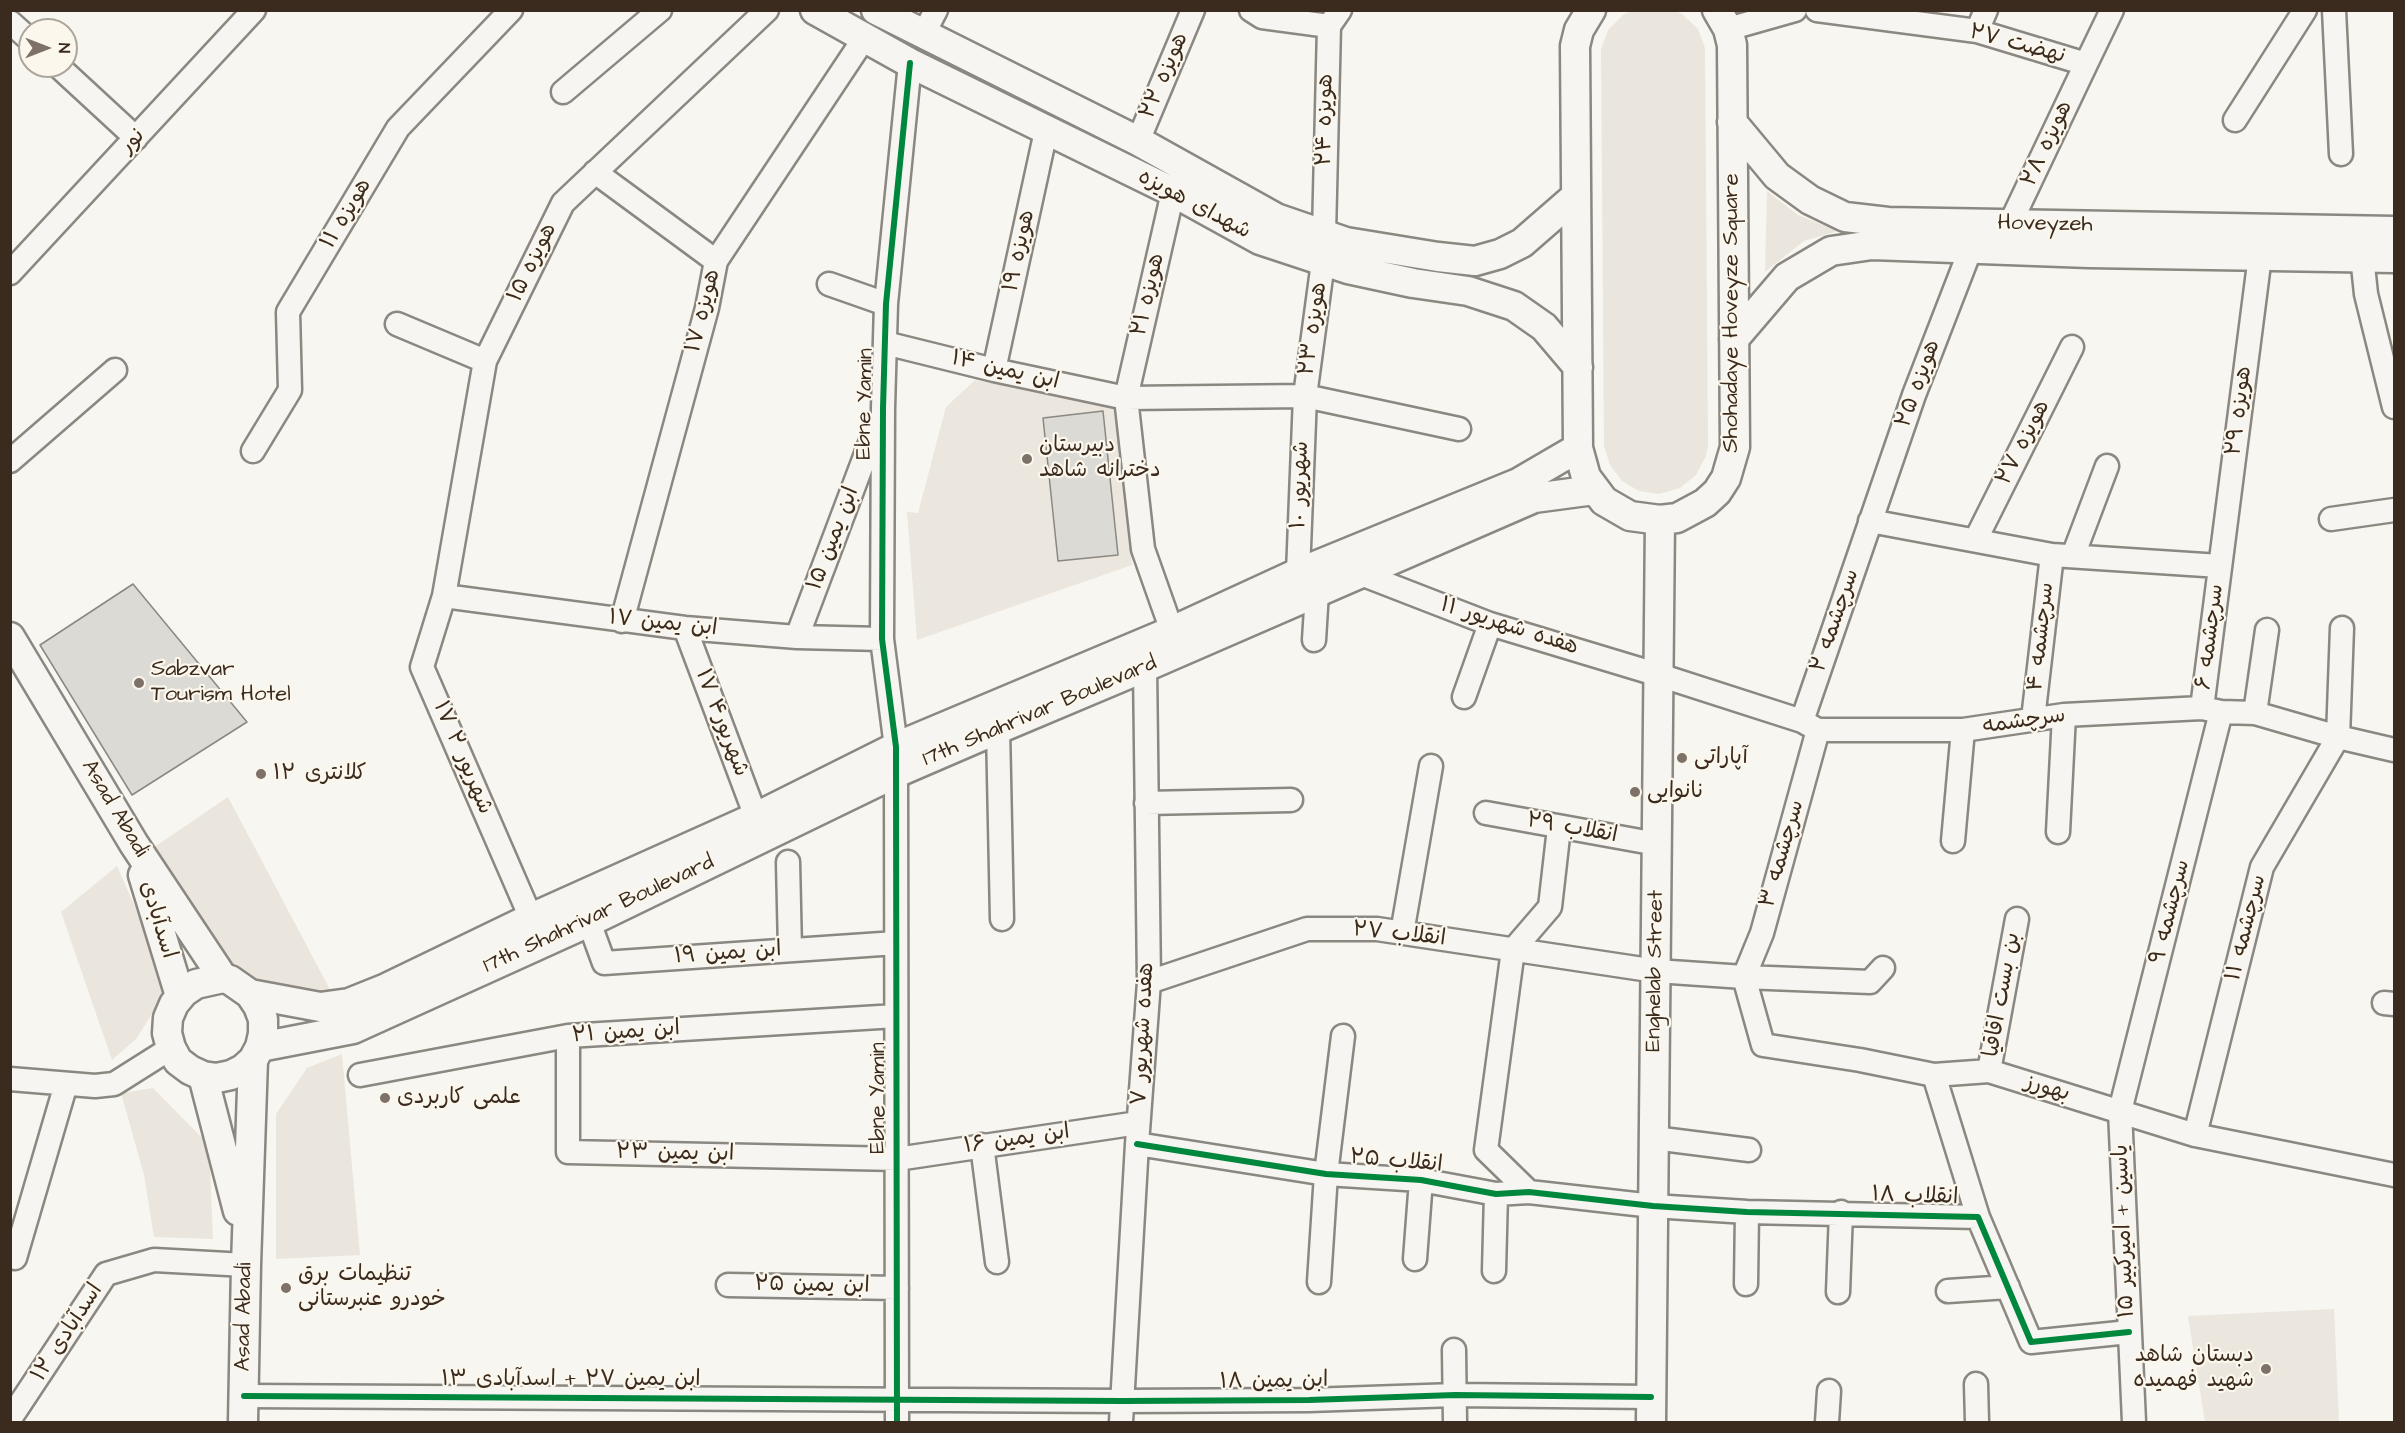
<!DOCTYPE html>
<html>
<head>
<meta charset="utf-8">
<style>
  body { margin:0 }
  #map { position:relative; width:2405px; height:1433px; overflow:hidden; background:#f8f6f0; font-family:"Architects Daughter",sans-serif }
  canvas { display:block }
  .frame { position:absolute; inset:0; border:12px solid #3b2a1e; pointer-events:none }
  .north { position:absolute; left:18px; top:18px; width:60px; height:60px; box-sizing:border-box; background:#fbf7ec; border:2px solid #aea59a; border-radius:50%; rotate:90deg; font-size:16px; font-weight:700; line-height:24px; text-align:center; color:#3b2a1e }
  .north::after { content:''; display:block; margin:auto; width:21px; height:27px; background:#7d7168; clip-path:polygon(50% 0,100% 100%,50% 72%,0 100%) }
</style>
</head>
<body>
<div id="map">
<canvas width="2405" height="1433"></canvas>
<div class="frame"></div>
<div class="north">N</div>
</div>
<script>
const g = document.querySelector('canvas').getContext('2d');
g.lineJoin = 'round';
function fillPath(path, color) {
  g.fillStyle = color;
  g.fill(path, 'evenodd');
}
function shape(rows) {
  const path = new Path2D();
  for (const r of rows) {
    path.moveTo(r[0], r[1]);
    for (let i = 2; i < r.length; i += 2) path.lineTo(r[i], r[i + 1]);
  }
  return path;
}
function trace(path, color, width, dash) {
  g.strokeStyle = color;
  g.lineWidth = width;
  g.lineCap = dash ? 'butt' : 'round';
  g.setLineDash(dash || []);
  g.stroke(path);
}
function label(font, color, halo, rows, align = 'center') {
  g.font = font + ' "Architects Daughter","Playpen Sans Arabic",sans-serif';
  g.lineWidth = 4.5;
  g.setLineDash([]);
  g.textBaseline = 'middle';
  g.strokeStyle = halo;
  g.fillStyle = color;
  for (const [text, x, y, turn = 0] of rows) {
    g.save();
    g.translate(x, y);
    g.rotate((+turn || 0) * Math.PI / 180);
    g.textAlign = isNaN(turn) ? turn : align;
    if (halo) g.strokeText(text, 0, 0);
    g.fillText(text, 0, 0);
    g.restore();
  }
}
fillPath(shape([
  [975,380,1116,406,1132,565,917,640,907,512,918,513,946,407],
  [2334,1309,2339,1422,2205,1422,2188,1316]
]), '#ebe6de');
fillPath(shape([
  [1633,10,1675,11,1682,14,1698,29,1705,48,1708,445,1706,456,1696,475,1680,488,1659,494,1639,491,1622,481,1610,465,1604,446,1601,49,1608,30,1623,15],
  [1767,191,1798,215,1838,231,1804,241,1765,272],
  [228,797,335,999,247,986,214,944,150,850],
  [117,866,170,986,136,1039,112,1060,61,912],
  [342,1054,360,1255,276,1259,276,1114,307,1068],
  [153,1088,209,1145,213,1239,154,1237,144,1175,121,1093]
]), '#eae6dd');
const building = shape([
  [1103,411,1118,555,1058,561,1043,418,1103,411],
  [133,584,247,722,132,795,40,645,133,584]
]);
fillPath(building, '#dcdad5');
trace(building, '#8b8781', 1.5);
const minor = shape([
  [1251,10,1262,17,1329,26],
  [1817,10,1977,31,2086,64,2112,10],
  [2334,10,2341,154],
  [10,22,30,40],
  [1728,29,1795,10],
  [1977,31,1986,10],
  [923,35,936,10],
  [58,66,136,138],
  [563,92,660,10],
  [2235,120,2305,10],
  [1138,141,1193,10],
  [595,172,716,261],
  [2010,224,2086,64],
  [1324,234,1329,26,1340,10],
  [2362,256,2366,294,2394,407],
  [10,273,254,10],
  [829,284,886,304],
  [397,324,485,361],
  [885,343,994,370,1126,398,1305,396,1459,429],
  [994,370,1046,131],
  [253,451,290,390,288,312,398,128,511,10],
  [10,461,115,370],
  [2331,519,2394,510],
  [1870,521,2052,555,2220,566],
  [1976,539,2072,347],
  [2073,556,2107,466],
  [1298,573,1305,396,1323,262],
  [1361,574,1490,624,1659,675,1802,721,1818,730,1963,730,2064,715,2202,708,2221,712,2255,713,2338,737,2394,750],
  [444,596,685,628,797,637,882,639],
  [622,621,707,308,716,261,865,37],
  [685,628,756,817],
  [1172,631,1143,549,1126,398,1173,192],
  [797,637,878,422],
  [1314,640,1317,592],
  [1464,697,1490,624],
  [2202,708,2260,256],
  [2255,713,2267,630],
  [2033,719,2052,555],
  [1802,721,1914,395,1971,248],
  [998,729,1002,919],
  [1146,803,1291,800],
  [1486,813,1657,844],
  [2058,832,2064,715],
  [1953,841,1963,730],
  [788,862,790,950],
  [531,918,422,667,444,596,485,361,563,203,767,10],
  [589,922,604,963,896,943],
  [1402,933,1431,766],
  [1744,977,1763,1045,1860,1060,1934,1075,1989,1071,2195,1135,2394,1175],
  [1744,977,1762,933,1818,730],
  [1149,982,1307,929,1377,929,1656,971,1744,977,1870,982,1883,968],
  [2384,1003,2394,1004],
  [568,1036,568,1152,897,1159,1138,1123],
  [1989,1071,2017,919],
  [360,1075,568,1036,896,1016],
  [1934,1075,1978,1217],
  [10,1079,95,1086,114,1084,171,1048],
  [2195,1135,2262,867,2338,737,2342,628],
  [1654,1138,1749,1150],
  [1137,1144,1326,1174,1421,1180,1496,1194,1529,1192,1653,1206,1747,1212,1978,1217,2031,1342,2129,1332],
  [982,1145,997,1262],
  [1529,1192,1486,1150,1513,950,1550,907,1559,828],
  [15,1258,66,1084],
  [1415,1259,1421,1180],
  [1494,1271,1496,1194],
  [1319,1282,1326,1174,1343,1036],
  [1746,1284,1747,1212],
  [728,1285,897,1288],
  [1948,1291,2008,1287],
  [1838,1292,1841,1212],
  [1454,1350,1455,1422],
  [1976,1384,1977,1422],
  [244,1396,1122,1401,1309,1400,1455,1395,1651,1397],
  [10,1419,106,1274,154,1260,246,1265],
  [897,1422,896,773,896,747,882,639,883,408,886,304,910,63],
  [1121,1422,1137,1144,1149,982,1145,667],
  [1827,1422,1829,1391],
  [2134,1422,2120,1111,2221,712]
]);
const major = shape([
  [815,10,910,63,1173,192,1260,240,1348,269,1413,283,1468,291,1514,306,1544,327,1578,367],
  [876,10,1138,141,1276,218,1346,242,1438,257,1475,261,1500,254,1522,243,1576,196],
  [1591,10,1579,30,1575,46,1578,448,1586,477,1604,501,1630,516,1660,520,1677,518,1705,503,1717,492,1726,478,1735,447,1732,45,1728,29,1717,10],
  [1732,122,1777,176,1810,200,1845,217,1888,222,2394,231],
  [1734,339,1787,277,1831,251,1872,245,2089,253,2394,258],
  [10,637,134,844,223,978],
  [143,875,180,996],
  [223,978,230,980,250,994,258,1006,263,1019,263,1034,260,1047,253,1060,243,1069,231,1075,217,1078,203,1076,190,1070,178,1061,171,1048,167,1033,168,1018,174,1004,184,992,196,984,223,978],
  [250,994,320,1007,349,1003,384,989,531,918,756,817,896,747,1172,631,1298,573,1518,483,1578,448],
  [260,1047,353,1029,589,922,896,773,998,729,1145,667,1534,498,1594,490],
  [203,1076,238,1211],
  [243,1422,246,1265,253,1060],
  [1651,1422,1660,520]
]);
trace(minor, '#8b8781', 27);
trace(major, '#8b8781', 33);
trace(minor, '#f6f5f1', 22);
trace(major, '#f6f5f1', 28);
trace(shape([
  [1137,1144,1326,1174,1421,1180,1496,1194,1529,1192,1653,1206,1747,1212,1978,1217,2031,1342,2129,1332],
  [244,1396,1122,1401,1309,1400,1455,1395,1651,1397],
  [897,1422,896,773,896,747,882,639,883,408,886,304,910,63]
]), '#00873e', 6);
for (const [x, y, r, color] of [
  [1027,459,6,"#7d7168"],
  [139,683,6,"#7d7168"],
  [1682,758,6,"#7d7168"],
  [261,774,6,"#7d7168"],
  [1635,792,6,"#7d7168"],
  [385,1098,6,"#7d7168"],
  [286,1288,6,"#7d7168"],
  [2266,1369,6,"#7d7168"]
]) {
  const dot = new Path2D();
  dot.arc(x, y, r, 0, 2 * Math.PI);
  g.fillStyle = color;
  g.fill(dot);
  trace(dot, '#fbf7ec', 2);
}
label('22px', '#3b2a1e', '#fbf7ec', [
  ["نهضت ۲۷",2017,45,15],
  ["هویزه ۲۲",1165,76,-67],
  ["هویزه ۲۴",1326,120,-89],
  ["نور",133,142,-47],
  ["هویزه ۲۸",2048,144,-65],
  ["شهدای هویزه",1194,205,28],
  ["هویزه ۱۱",347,214,-59],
  ["Hoveyzeh",2045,225,1],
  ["هویزه ۱۹",1020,251,-78],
  ["هویزه ۱۵",533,263,-64],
  ["هویزه ۲۱",1149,295,-77],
  ["هویزه ۱۷",704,311,-76],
  ["Shohadaye Hoveyze Square",1732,313,-90],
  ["هویزه ۲۳",1314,329,-82],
  ["ابن یمین ۱۴",1005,371,13],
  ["هویزه ۲۵",1919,384,-70],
  ["Ebne Yamin",866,404,-89],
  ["هویزه ۲۹",2240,411,-83],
  ["هویزه ۲۷",2024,443,-63],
  ["شهریور ۱۰",1301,485,-88],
  ["ابن یمین ۱۵",834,539,-69],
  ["سرچشمه ۲",1836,621,-71],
  ["ابن یمین ۱۷",663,624,6],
  ["هفده شهریور ۱۱",1509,627,18],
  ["سرچشمه ۴",2042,637,-84],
  ["سرچشمه ۶",2211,637,-83],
  ["17th Shahrivar Boulevard",1040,712,-23],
  ["سرچشمه",2024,722,-8],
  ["۱۷ شهریور۴",721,723,69],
  ["۱۷ شهریور ۲",462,758,67],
  ["Asad Abadi",114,809,59],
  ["انقلاب ۲۹",1572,829,10],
  ["سرچشمه ۳",1783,854,-74],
  ["سرچشمه ۹",2171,912,-76],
  ["17th Shahrivar Boulevard",599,915,-25],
  ["اسدآبادی",157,920,73],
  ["سرچشمه ۱۱",2247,928,-76],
  ["انقلاب ۲۷",1399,935,6],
  ["ابن یمین ۱۹",728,954,-4],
  ["Enghelab Street",1656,971,-89],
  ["بن بست اقاقیا",2003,995,-80],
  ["ابن یمین ۲۱",626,1033,-4],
  ["هفده شهریور ۷",1144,1034,-87],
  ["بهورز",2047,1089,17],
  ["Ebne Yamin",879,1098,-90],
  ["ابن یمین ۱۶",1017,1140,-8],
  ["ابن یمین ۲۳",675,1154,1],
  ["انقلاب ۲۵",1396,1162,5],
  ["انقلاب ۱۸",1915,1197,2],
  ["یاسین + امیرکبیر ۱۵",2125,1231,-92],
  ["ابن یمین ۲۵",812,1286,1],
  ["Asad Abadi",245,1317,-89],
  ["اسدآبادی ۱۲",68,1333,-57],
  ["ابن یمین ۲۷ + اسدآبادی ۱۳",571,1380],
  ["ابن یمین ۱۸",1274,1382,-1]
]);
label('22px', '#3b2a1e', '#fbf7ec', [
  ["دبیرستان",1039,446],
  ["دخترانه شاهد",1039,471],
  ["Sabzvar",151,670],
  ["Tourism Hotel",151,695],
  ["آپاراتی",1694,758],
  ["کلانتری ۱۲",273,774],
  ["نانوایی",1647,792],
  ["علمی کاربردی",397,1098],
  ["تنظیمات برق",298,1275],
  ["خودرو عنبرستانی",298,1300],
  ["دبستان شاهد",2254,1356,"right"],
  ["شهید فهمیده",2254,1381,"right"]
], 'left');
</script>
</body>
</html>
